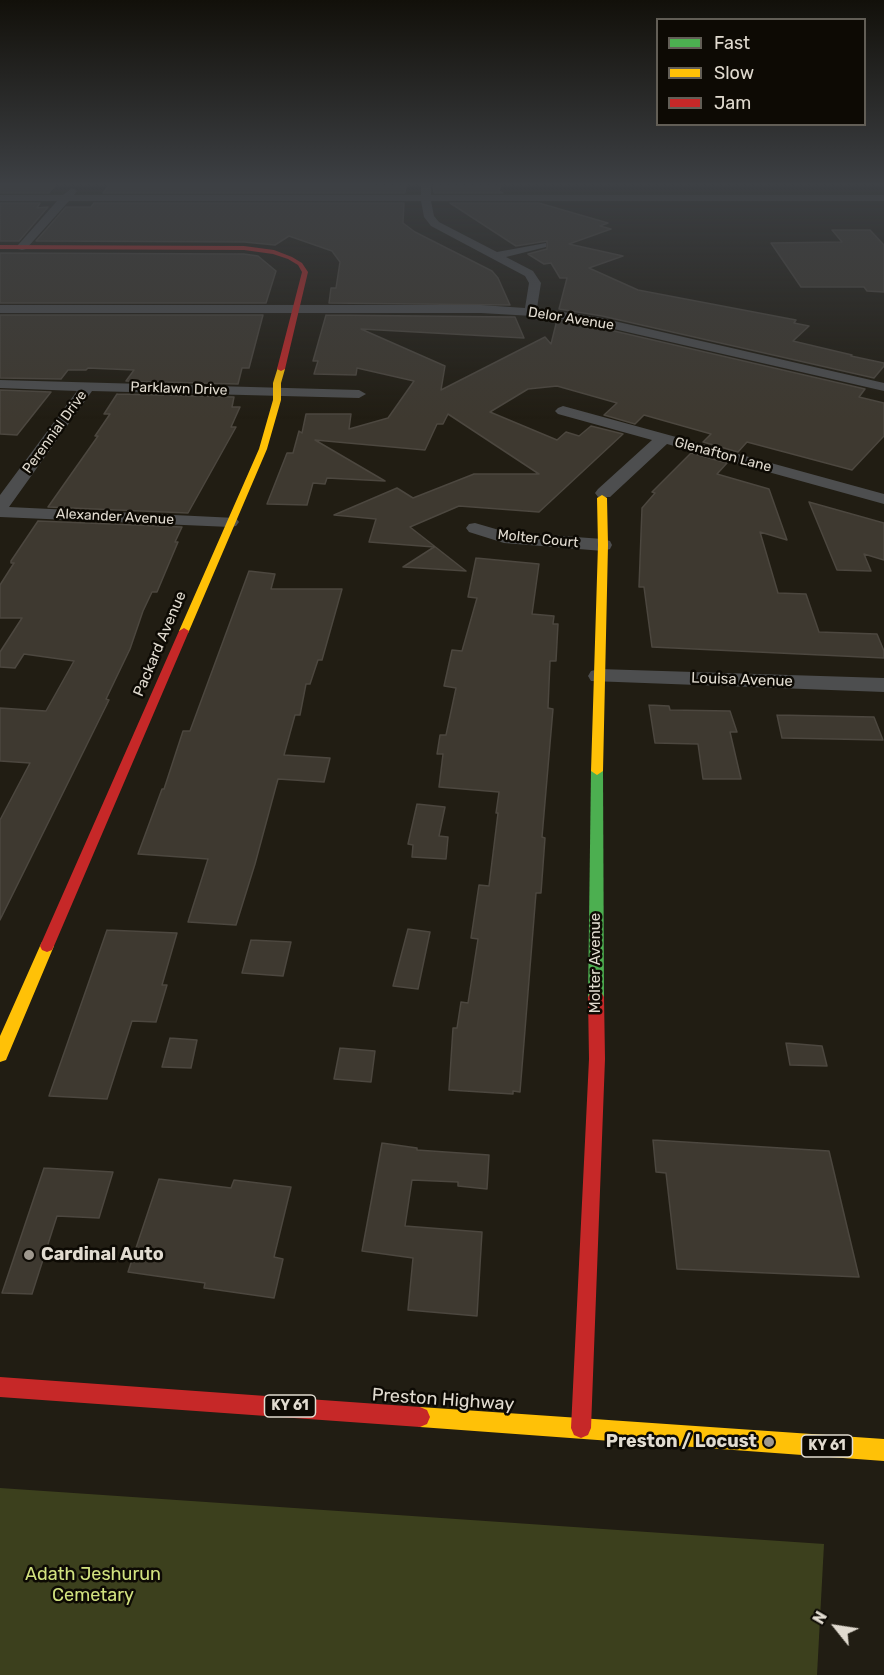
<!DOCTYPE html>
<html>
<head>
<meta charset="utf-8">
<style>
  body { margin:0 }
  #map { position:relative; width:884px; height:1675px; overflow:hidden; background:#211d13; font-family:Rubik,sans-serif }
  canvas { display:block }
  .legend { position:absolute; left:656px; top:18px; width:210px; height:108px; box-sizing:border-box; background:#0d0a04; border:2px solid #625e56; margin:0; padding:8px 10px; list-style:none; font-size:18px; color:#e1dbd0 }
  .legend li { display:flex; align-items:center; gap:12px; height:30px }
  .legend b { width:30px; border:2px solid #625e56 }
  .north { position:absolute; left:806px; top:1597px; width:60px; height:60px; -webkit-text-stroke:4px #0d0a04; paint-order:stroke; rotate:300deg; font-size:16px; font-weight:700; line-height:24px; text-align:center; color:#e1dbd0 }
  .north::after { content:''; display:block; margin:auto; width:21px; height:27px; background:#e1dbd0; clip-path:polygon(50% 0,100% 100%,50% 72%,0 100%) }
</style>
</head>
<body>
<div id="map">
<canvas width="884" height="1675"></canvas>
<ul class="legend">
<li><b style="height:8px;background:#4caf50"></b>Fast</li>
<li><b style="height:8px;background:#ffc107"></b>Slow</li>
<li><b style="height:8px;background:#c62828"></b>Jam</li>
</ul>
<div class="north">N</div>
</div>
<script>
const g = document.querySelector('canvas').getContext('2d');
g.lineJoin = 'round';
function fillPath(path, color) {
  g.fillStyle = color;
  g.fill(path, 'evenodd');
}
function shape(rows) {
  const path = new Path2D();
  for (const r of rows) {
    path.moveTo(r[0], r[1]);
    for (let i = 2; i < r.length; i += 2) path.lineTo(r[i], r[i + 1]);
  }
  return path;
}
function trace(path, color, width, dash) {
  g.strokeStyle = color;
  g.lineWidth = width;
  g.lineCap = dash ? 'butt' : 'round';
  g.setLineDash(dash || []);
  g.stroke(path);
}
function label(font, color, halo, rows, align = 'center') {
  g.font = font + ' Rubik,sans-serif';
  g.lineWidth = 5;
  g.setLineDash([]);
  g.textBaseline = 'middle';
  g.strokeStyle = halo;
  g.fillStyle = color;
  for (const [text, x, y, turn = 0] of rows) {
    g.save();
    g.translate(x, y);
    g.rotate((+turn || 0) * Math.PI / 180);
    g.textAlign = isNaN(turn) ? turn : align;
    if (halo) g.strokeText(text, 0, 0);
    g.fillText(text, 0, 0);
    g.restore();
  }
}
fillPath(shape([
  [0,1488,824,1544,817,1675,0,1675]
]), '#3c401d');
const building = shape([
  [0,184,56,184,49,193,0,193,0,184],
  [110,184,338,184,406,186,405,193,103,193,110,184],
  [433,186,500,186,499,191,503,193,434,193,433,186],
  [0,203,40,203,37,208,48,207,19,241,0,241,0,203],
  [94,203,404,203,403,223,415,232,492,271,498,278,510,305,329,303,331,288,336,288,340,262,332,251,289,236,275,245,244,242,36,241,66,207,91,207,94,203],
  [450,203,539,203,608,223,600,226,611,229,569,244,623,256,589,268,638,290,796,320,794,323,809,326,793,341,852,355,851,356,884,363,884,366,874,378,602,316,559,309,567,278,560,278,551,263,544,264,528,254,547,249,547,241,516,246,450,203],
  [832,230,870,230,884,245,884,292,867,291,864,287,801,287,771,243,842,242,832,230],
  [0,253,244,254,258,256,276,271,266,303,0,303,0,253],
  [0,315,263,315,249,368,242,368,238,384,126,381,134,370,88,368,86,370,68,370,61,379,0,378,0,315],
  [326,315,515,317,524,338,361,329,445,366,441,390,545,337,551,344,557,320,601,328,865,389,859,397,884,403,884,436,852,470,747,442,738,452,703,442,711,434,644,415,635,424,604,415,617,403,557,386,528,389,490,412,557,440,566,432,579,436,591,426,623,434,539,512,459,506,410,527,466,571,403,567,434,547,369,542,376,519,334,515,397,488,413,498,474,474,539,474,448,414,443,424,437,424,425,450,315,440,385,481,327,478,325,484,313,483,307,505,267,504,287,453,293,453,299,431,302,433,306,414,351,414,349,429,388,418,414,381,357,368,356,375,314,374,318,361,313,361,326,315],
  [0,390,51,392,17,435,0,434,0,390],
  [117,394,234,397,232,407,240,407,231,427,236,427,188,513,48,507,98,436,95,436,110,414,104,414,117,394],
  [691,453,727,463,717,474,769,489,787,540,760,532,778,593,806,594,819,632,877,634,884,651,884,658,652,647,644,587,639,587,642,508,655,493,652,492,691,453],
  [809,502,884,523,884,560,864,554,871,571,837,570,809,502],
  [38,521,182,527,175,542,178,542,157,592,152,592,143,611,130,649,106,699,109,700,0,920,0,820,30,763,0,761,0,708,46,711,74,661,24,654,15,668,0,667,0,652,22,618,0,618,0,585,14,563,11,563,11,561,38,521],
  [476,558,539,564,532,614,554,616,553,624,558,624,556,661,550,661,548,708,553,709,542,837,545,838,541,893,536,893,520,1092,513,1091,513,1094,449,1090,453,1028,457,1028,461,1002,468,1003,478,939,471,938,479,885,489,886,498,813,496,813,499,792,439,787,443,754,437,754,440,735,446,735,456,688,444,686,452,650,462,651,477,598,468,597,476,558],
  [249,571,275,574,271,589,342,589,322,660,318,660,310,684,306,684,300,715,295,715,284,755,330,758,324,782,278,779,255,864,236,925,188,922,208,859,138,854,162,789,164,789,183,731,190,731,249,571],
  [649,705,669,706,670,710,730,711,737,732,730,732,741,779,703,779,698,744,655,743,649,705],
  [777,715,874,717,883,740,782,738,777,715],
  [417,804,445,807,439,836,448,837,446,859,412,857,413,845,408,844,417,804],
  [408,929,430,932,418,989,393,986,408,929],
  [107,930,177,933,162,985,167,985,156,1022,132,1021,107,1099,49,1096,107,930],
  [251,940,291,942,283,976,242,973,251,940],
  [170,1038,197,1040,191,1068,162,1067,170,1038],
  [786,1043,822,1046,827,1066,790,1065,786,1043],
  [340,1048,375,1051,371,1082,334,1079,340,1048],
  [653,1140,829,1151,859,1277,677,1269,666,1173,656,1172,653,1140],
  [382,1143,417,1148,417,1150,489,1155,487,1189,458,1186,458,1182,412,1180,405,1226,482,1232,477,1316,408,1310,413,1258,362,1251,382,1143],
  [44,1168,113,1172,99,1218,57,1216,32,1294,2,1293,44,1168],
  [159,1179,231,1188,234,1180,291,1187,274,1257,283,1259,274,1298,204,1288,205,1283,128,1272,159,1179]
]);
fillPath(building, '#3e3930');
trace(building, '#4c473f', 1.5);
fillPath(shape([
  [421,184,431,184,431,195,884,195,884,201,431,201,434,216,439,222,497,252,546,243,546,247,506,257,533,271,541,283,537,308,601,318,884,383,884,391,601,326,550,317,481,313,0,313,0,305,481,305,525,308,529,283,525,276,431,226,424,217,421,201,69,201,26,249,22,250,18,249,18,245,57,201,0,201,0,195,63,195,72,188,77,191,74,195,421,195,421,184],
  [0,380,359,390,366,394,359,398,92,391,9,507,236,518,239,522,236,526,230,527,0,517,0,495,77,391,0,388,0,380],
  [563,406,884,494,884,504,667,444,610,497,598,497,595,493,598,489,652,440,558,414,555,411,558,408,563,406],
  [475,523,506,532,603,539,610,541,612,545,610,549,603,551,504,543,469,532,466,528,469,524,475,523],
  [599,669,884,678,884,692,591,681,588,676,591,671,599,669]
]), '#4d4e4f');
fillPath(shape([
  [597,767,603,771,604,997,601,1002,596,1004,591,1002,588,997,591,771,597,767]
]), '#4caf50');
fillPath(shape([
  [278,367,285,369,281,383,281,400,267,449,189,631,188,633,180,633,179,631,259,449,273,400,273,383,278,367],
  [602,495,607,498,608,545,603,771,597,775,591,771,598,545,597,498,602,495],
  [47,940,52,942,54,946,6,1060,0,1062,0,1036,40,946,42,942,47,940],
  [420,1407,884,1439,884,1461,420,1427,413,1424,410,1417,413,1410,420,1407]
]), '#ffc107');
fillPath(shape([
  [0,245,244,246,274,250,292,257,302,263,308,272,285,369,281,371,277,369,302,272,298,265,288,259,273,254,244,250,0,249,0,245],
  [184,628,189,631,54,946,52,950,47,952,42,950,40,946,179,631,184,628],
  [596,990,601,992,604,997,605,1059,591,1428,588,1435,581,1438,574,1435,571,1428,589,1059,588,997,591,992,596,990],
  [0,1377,420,1407,427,1410,430,1417,427,1424,420,1427,0,1397,0,1377]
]), '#c62828');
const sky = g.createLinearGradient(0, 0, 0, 419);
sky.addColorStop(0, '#12100a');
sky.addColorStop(0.44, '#3d4044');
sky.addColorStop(1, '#3d404400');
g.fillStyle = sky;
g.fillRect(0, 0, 884, 419);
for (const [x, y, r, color] of [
  [29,1255,6,"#9e988e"],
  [769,1442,6,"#9e988e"]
]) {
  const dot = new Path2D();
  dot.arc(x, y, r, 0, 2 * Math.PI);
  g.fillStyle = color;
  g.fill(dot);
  trace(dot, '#0d0a04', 2);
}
label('14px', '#e1dbd0', '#0d0a04', [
  ["Delor Avenue",571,319,9],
  ["Parklawn Drive",179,389,2],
  ["Perennial Drive",55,432,-54],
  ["Glenafton Lane",723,455,15],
  ["Alexander Avenue",115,517,3],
  ["Molter Court",538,539,6]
]);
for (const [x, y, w] of [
  [290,1406,51],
  [827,1446,51]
]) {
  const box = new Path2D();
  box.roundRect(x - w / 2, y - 11, w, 22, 4.5);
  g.fillStyle = '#0d0a04';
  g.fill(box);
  trace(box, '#e1dbd0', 1.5);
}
label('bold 14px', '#e1dbd0', null, [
  ["KY 61",290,1406],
  ["KY 61",827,1446]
]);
label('15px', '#e1dbd0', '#0d0a04', [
  ["Packard Avenue",160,644,-67],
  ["Louisa Avenue",742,680,2],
  ["Molter Avenue",596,963,-90]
]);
label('bold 18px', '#e1dbd0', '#0d0a04', [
  ["Cardinal Auto",41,1255],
  ["Preston / Locust",757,1442,"right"]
], 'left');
label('18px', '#e1dbd0', '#0d0a04', [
  ["Preston Highway",443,1400,4]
]);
label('18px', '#d2e27f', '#0d0a04', [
  ["Adath Jeshurun",93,1575],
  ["Cemetary",93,1596]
]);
</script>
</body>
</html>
